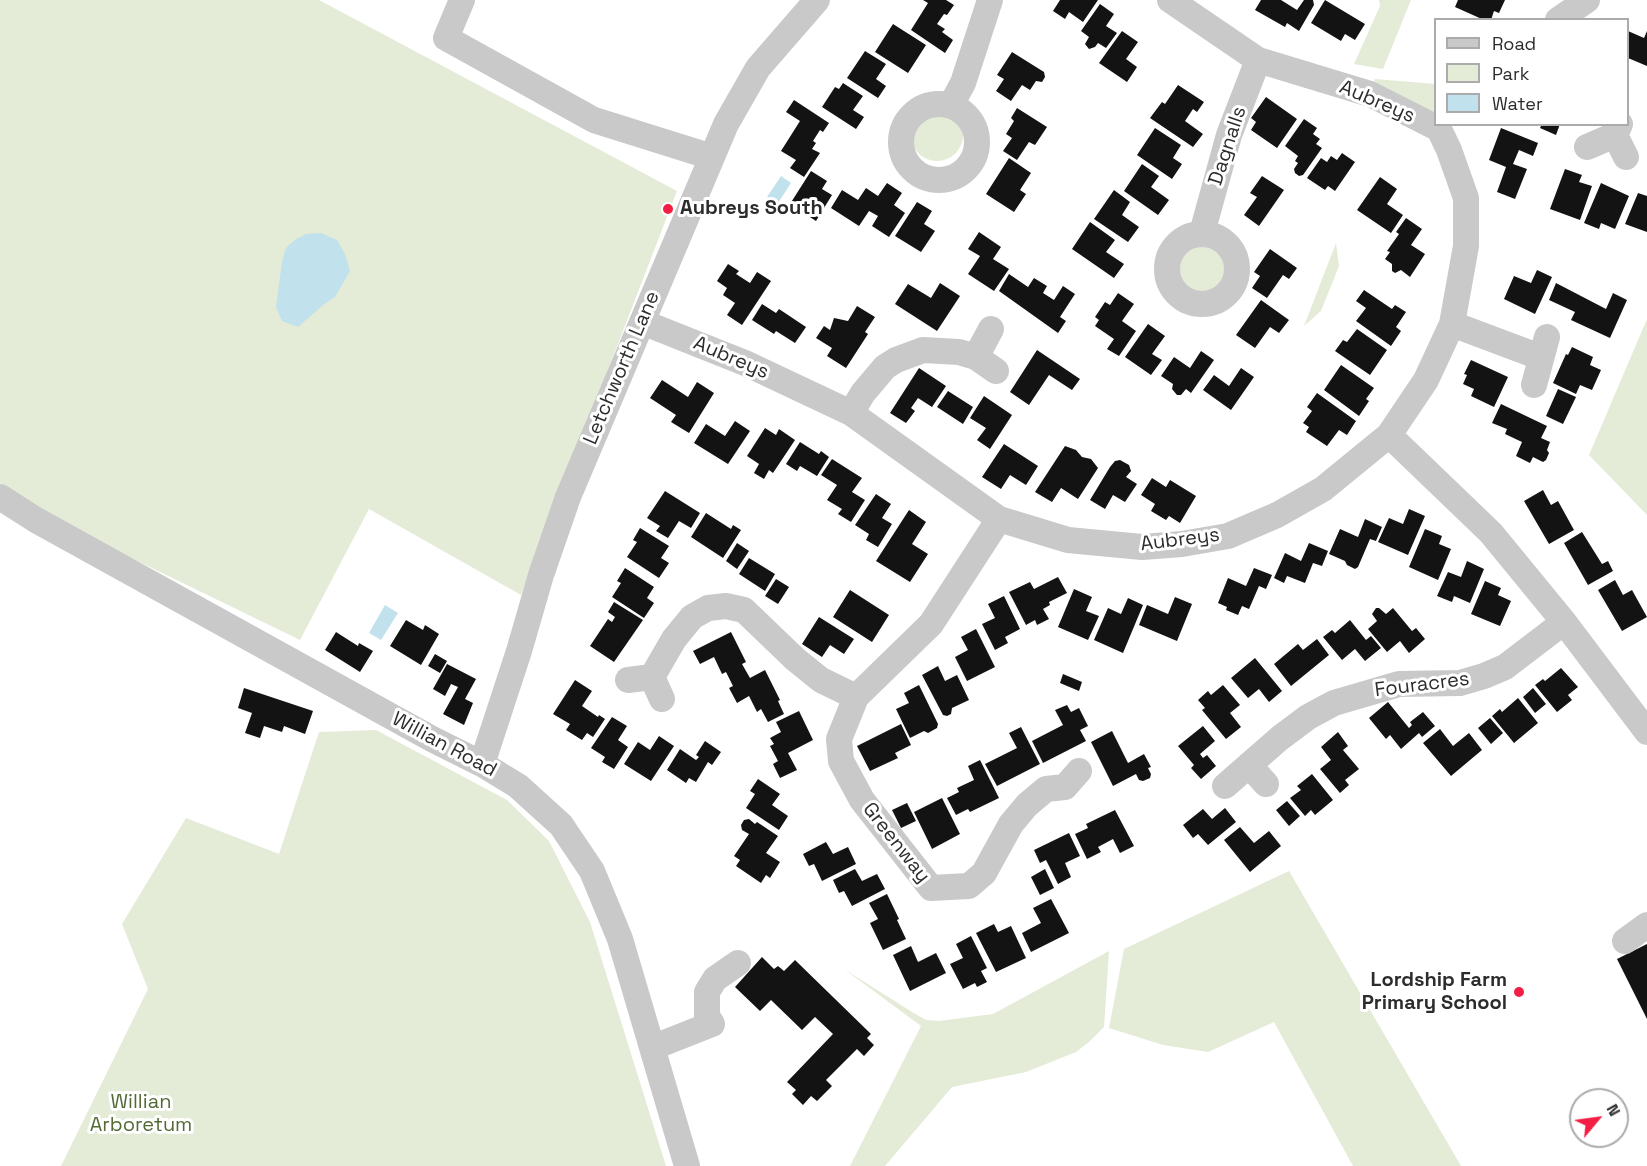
<!DOCTYPE html>
<html>
<head>
<meta charset="utf-8">
<style>
  body { margin:0 }
  #map { position:relative; width:1647px; height:1166px; overflow:hidden; background:#fff; font-family:"Space Grotesk",sans-serif }
  canvas { display:block }
  .legend { position:absolute; left:1434px; top:18px; width:195px; height:108px; box-sizing:border-box; background:#fff; border:2px solid #ababab; margin:0; padding:8px 10px; list-style:none; font-size:18px; color:#2c2c2c }
  .legend li { display:flex; align-items:center; gap:12px; height:30px }
  .legend b { width:30px; border:2px solid #ababab }
  .north { position:absolute; left:1569px; top:1088px; width:60px; height:60px; box-sizing:border-box; background:#fff; border:2px solid #ababab; border-radius:50%; rotate:61deg; font-size:16px; font-weight:700; line-height:24px; text-align:center; color:#2c2c2c }
  .north::after { content:''; display:block; margin:auto; width:21px; height:27px; background:#f31e43; clip-path:polygon(50% 0,100% 100%,50% 72%,0 100%) }
</style>
</head>
<body>
<div id="map">
<canvas width="1647" height="1166"></canvas>
<ul class="legend">
<li><b style="height:8px;background:#c9c9c9"></b>Road</li>
<li><b style="height:16px;background:#e4ebd7"></b>Park</li>
<li><b style="height:16px;background:#c1e1ed"></b>Water</li>
</ul>
<div class="north">N</div>
</div>
<script>
const g = document.querySelector('canvas').getContext('2d');
g.lineJoin = 'round';
function fillPath(path, color) {
  g.fillStyle = color;
  g.fill(path, 'evenodd');
}
function shape(rows) {
  const path = new Path2D();
  for (const r of rows) {
    if (r.length === 3) {
      path.moveTo(r[0] + r[2], r[1]);
      path.arc(r[0], r[1], r[2], 0, 2 * Math.PI);
      continue;
    }
    path.moveTo(r[0], r[1]);
    for (let i = 2; i < r.length; i += 2) path.lineTo(r[i], r[i + 1]);
  }
  return path;
}
function trace(path, color, width, dash) {
  g.strokeStyle = color;
  g.lineWidth = width;
  g.lineCap = dash ? 'butt' : 'round';
  g.setLineDash(dash || []);
  g.stroke(path);
}
function label(font, color, halo, rows, align = 'center') {
  g.font = font + ' "Space Grotesk",sans-serif';
  g.lineWidth = 6;
  g.setLineDash([]);
  g.textBaseline = 'middle';
  g.strokeStyle = halo;
  g.fillStyle = color;
  for (const [text, x, y, turn = 0] of rows) {
    g.save();
    g.translate(x, y);
    g.rotate((+turn || 0) * Math.PI / 180);
    g.textAlign = isNaN(turn) ? turn : align;
    if (halo) g.strokeText(text, 0, 0);
    g.fillText(text, 0, 0);
    g.restore();
  }
}
fillPath(shape([
  [0,0,319,0,677,191,521,595,369,509,300,640,43,515,0,483],
  [1379,0,1411,0,1383,69,1354,64,1380,6],
  [1375,79,1435,84,1436,124,1370,94],
  [937,135,26],
  [1201,269,29],
  [1336,243,1339,266,1321,311,1304,326],
  [1647,319,1647,515,1589,455],
  [376,730,507,800,549,841,590,922,666,1166,61,1166,148,989,122,924,186,818,279,854,319,732],
  [1289,871,1461,1166,1353,1166,1274,1022,1208,1052,1163,1045,1109,1028,1124,949],
  [1109,951,1104,1027,1089,1042,1076,1052,1026,1072,952,1087,885,1166,850,1166,921,1026,844,969,912,1012,926,1020,939,1021,993,1014]
]), '#e4ebd7');
fillPath(shape([
  [781,176,791,183,778,203,767,197],
  [321,233,337,240,345,254,350,271,335,297,323,305,298,327,282,321,276,307,282,262,286,248,296,239,306,234],
  [385,605,398,613,381,640,369,633]
]), '#c1e1ed');
fillPath(shape([
  [923,0,946,0,954,5,947,15,944,14,937,24,945,29,942,32,953,40,945,53,911,30,928,3],
  [1060,0,1098,0,1083,22,1069,12,1065,19,1053,11],
  [1261,0,1281,0,1297,10,1304,0,1313,0,1314,5,1299,31,1287,23,1285,27,1255,10],
  [1325,0,1365,24,1355,40,1345,34,1341,41,1311,23],
  [1458,0,1505,0,1499,13,1494,11,1491,20,1484,20,1455,7],
  [1100,4,1114,14,1106,26,1117,33,1106,48,1098,43,1095,47,1089,49,1085,44,1089,37,1081,31],
  [893,24,926,45,908,73,875,52],
  [1122,31,1138,42,1126,59,1137,67,1127,82,1099,63],
  [1628,31,1644,38,1647,31,1647,66,1628,58],
  [865,51,886,64,876,79,886,86,878,98,847,78],
  [1012,52,1044,72,1045,77,1042,82,1036,81,1030,90,1022,85,1011,101,996,91,1004,79,997,75],
  [843,83,863,96,853,110,864,117,856,129,822,107,835,87,839,89],
  [1178,85,1204,102,1197,112,1193,109,1185,121,1203,134,1193,147,1150,118,1162,102,1165,104],
  [1266,97,1297,119,1277,148,1251,130,1256,122,1251,118],
  [794,100,829,123,823,132,820,130,813,141,816,143,812,149,820,153,804,177,790,168,796,160,781,151,800,121,786,112],
  [1017,108,1047,127,1035,145,1029,142,1017,160,1003,151,1012,138,1006,134,1014,121,1011,118],
  [1304,119,1317,128,1313,134,1320,139,1316,144,1322,148,1303,175,1299,176,1295,173,1294,169,1298,163,1295,161,1298,156,1285,146],
  [1542,124,1560,124,1556,135,1540,128],
  [1155,128,1181,145,1173,158,1182,164,1172,179,1137,155],
  [1501,128,1538,143,1533,156,1519,150,1513,164,1527,169,1515,199,1497,192,1506,167,1489,160],
  [1342,153,1355,162,1335,191,1328,186,1325,190,1307,178,1321,158,1327,162,1331,156,1337,160],
  [1009,158,1031,173,1020,190,1026,194,1014,212,986,194],
  [1142,164,1159,176,1151,187,1169,200,1158,215,1124,191],
  [1565,169,1582,175,1579,182,1592,186,1580,220,1550,209],
  [811,171,827,181,822,189,832,195,816,221,790,204],
  [1262,176,1284,190,1259,226,1244,215,1257,197,1250,193],
  [1380,177,1397,189,1387,204,1403,215,1391,233,1357,210],
  [887,183,902,193,894,205,905,213,889,237,872,226,878,216,869,211,859,226,831,208,842,190,858,200,866,188,878,196],
  [1601,183,1629,196,1615,229,1601,223,1599,229,1584,223],
  [1114,190,1130,202,1122,215,1139,227,1128,242,1094,219],
  [1638,193,1647,196,1647,232,1625,224],
  [917,202,932,211,924,224,935,231,921,252,895,236],
  [1406,218,1422,229,1411,245,1425,254,1410,277,1401,270,1395,273,1392,271,1392,264,1385,259,1390,252,1387,251,1399,234,1396,232],
  [1090,222,1115,240,1106,252,1124,264,1114,278,1072,249],
  [979,232,1001,247,993,259,1009,269,994,291,968,274,980,256,968,249],
  [1270,249,1297,268,1289,279,1283,275,1267,298,1252,288,1260,276,1254,272],
  [728,264,739,271,736,274,750,283,757,272,771,281,742,325,727,315,735,303,723,295,727,288,717,281],
  [1537,270,1552,277,1535,314,1504,299,1514,276,1531,283],
  [1009,274,1028,287,1034,278,1047,286,1043,293,1054,300,1063,286,1075,294,1060,317,1066,321,1058,333,999,291],
  [940,283,960,296,937,331,895,304,908,284,931,298],
  [1556,283,1606,309,1613,293,1627,300,1610,338,1571,320,1575,312,1549,300],
  [1364,290,1392,309,1395,305,1406,312,1396,327,1401,331,1391,346,1356,321,1366,308,1356,301],
  [1118,293,1134,304,1122,321,1136,331,1119,356,1107,349,1114,339,1095,326,1099,320,1095,317,1105,302,1110,305],
  [1261,300,1289,320,1279,333,1270,327,1255,348,1236,335],
  [762,304,776,313,779,309,806,327,795,343,776,331,774,334,752,320],
  [857,306,875,317,865,332,868,334,846,368,827,356,832,348,816,338,824,326,830,330,834,318,848,321],
  [1148,324,1165,336,1152,354,1162,360,1151,375,1125,357],
  [1357,329,1387,350,1370,375,1335,351,1343,340,1347,342],
  [1572,347,1593,357,1590,365,1601,370,1592,390,1580,385,1576,394,1553,383,1566,354,1568,355],
  [1037,350,1080,379,1072,390,1049,375,1029,405,1010,392],
  [1201,351,1214,360,1191,393,1186,389,1181,395,1177,395,1172,389,1173,384,1161,376,1174,357,1190,368],
  [1471,360,1508,377,1494,407,1471,396,1474,389,1463,384,1467,375,1464,374],
  [1341,365,1374,388,1366,399,1369,401,1359,416,1324,390],
  [919,368,946,386,932,407,918,398,911,408,915,411,906,423,890,413],
  [1241,368,1254,377,1231,410,1203,390,1214,375,1229,386],
  [662,380,688,397,697,382,714,393,689,433,671,422,676,415,650,398],
  [1558,389,1576,397,1563,424,1546,416],
  [948,391,973,407,963,424,937,407],
  [1317,393,1356,421,1347,435,1339,430,1327,446,1306,432,1309,427,1303,423,1312,411,1307,407],
  [984,396,1012,415,990,449,977,440,986,428,970,418],
  [1501,404,1547,426,1541,438,1550,442,1547,450,1549,453,1546,460,1543,462,1533,457,1530,463,1516,456,1522,442,1505,434,1507,429,1492,423],
  [735,421,750,431,728,464,694,443,706,424,725,436],
  [765,428,776,435,779,429,795,440,773,473,769,470,764,479,754,473,759,464,747,456],
  [800,442,819,454,821,451,829,457,817,476,800,466,797,471,786,464],
  [1004,444,1038,466,1026,485,1010,475,1001,489,982,477],
  [1065,446,1076,450,1082,457,1091,459,1098,468,1078,499,1061,488,1052,502,1035,492],
  [832,459,862,478,852,492,865,500,851,522,838,514,842,509,827,500,837,485,821,475],
  [1120,460,1129,465,1131,471,1126,477,1137,484,1125,502,1113,495,1105,509,1090,500,1110,467,1115,461],
  [1152,478,1166,487,1170,480,1196,496,1180,523,1169,516,1166,520,1151,511,1155,504,1141,495],
  [1543,490,1551,505,1558,501,1574,530,1549,544,1524,501],
  [665,491,700,513,691,528,679,521,668,538,656,531,660,526,647,518],
  [876,494,891,504,882,518,892,524,878,547,866,540,869,534,855,525],
  [1409,509,1425,516,1408,555,1378,542,1389,518,1403,524],
  [909,510,926,522,912,544,928,554,910,582,876,561],
  [706,513,731,529,733,525,741,530,723,558,691,537],
  [1365,519,1382,527,1376,541,1370,539,1358,567,1355,569,1347,565,1345,561,1329,554,1340,529,1358,537],
  [640,528,669,546,661,558,669,563,659,578,627,557,637,542,633,540],
  [1425,529,1442,536,1439,544,1451,549,1438,580,1409,567],
  [1582,532,1602,564,1608,561,1613,571,1588,585,1564,543],
  [737,543,749,551,737,569,726,561],
  [1309,543,1328,551,1322,566,1313,563,1305,583,1287,576,1284,583,1274,578,1285,553,1301,561],
  [749,558,775,574,765,591,739,574],
  [1467,561,1484,569,1470,603,1454,596,1452,602,1437,596,1448,572,1461,577],
  [625,568,654,587,647,598,654,603,644,618,612,597,621,583,617,581],
  [1254,568,1272,575,1266,589,1259,586,1249,609,1242,606,1238,615,1226,610,1227,607,1218,603,1228,578,1246,586],
  [1058,577,1067,593,1049,602,1050,605,1043,609,1049,619,1037,625,1035,620,1026,625,1009,592,1030,582,1034,589],
  [776,579,789,587,778,604,765,596],
  [1615,580,1623,595,1632,590,1647,617,1622,631,1598,590],
  [1485,581,1501,588,1498,595,1511,601,1500,626,1471,614],
  [1074,589,1092,597,1086,611,1099,616,1088,640,1058,627],
  [850,590,889,615,872,642,833,617],
  [1004,596,1020,629,1005,637,1008,643,995,650,982,624,995,618,988,604],
  [1175,597,1192,604,1177,641,1139,625,1147,605,1168,614],
  [1128,598,1143,605,1123,653,1094,640,1108,608,1121,614],
  [614,602,643,620,614,662,590,646,608,619,612,622,615,617,608,612],
  [1376,608,1379,608,1386,614,1393,608,1412,631,1416,628,1425,639,1409,653,1400,641,1387,652,1368,629,1377,621,1372,614],
  [819,617,854,639,844,654,830,645,822,657,802,644],
  [406,620,423,630,425,625,439,634,421,665,390,646],
  [1350,620,1366,640,1371,636,1381,648,1365,661,1355,649,1342,660,1323,637,1332,630,1335,633],
  [976,629,995,667,967,681,955,657,968,650,961,637],
  [336,632,358,646,359,643,373,651,360,672,325,650],
  [731,632,746,662,742,664,750,678,765,670,780,700,778,701,784,714,768,722,761,709,757,712,749,696,737,703,729,688,733,686,726,672,722,674,714,657,700,664,693,651],
  [1317,639,1329,655,1291,686,1274,664,1298,644,1303,650],
  [435,654,447,661,440,673,428,666],
  [1255,658,1282,691,1269,702,1259,689,1248,698,1231,678],
  [447,664,476,679,465,699,473,703,464,725,443,714,458,687,451,684,445,696,433,689],
  [938,666,945,681,957,675,969,700,952,708,951,714,947,716,943,715,922,675],
  [1561,668,1578,687,1568,695,1572,700,1557,712,1535,685,1543,679,1545,681],
  [1063,674,1082,682,1079,691,1060,683],
  [575,680,592,691,582,706,598,717,599,715,605,719,593,737,587,733,582,740,566,730,570,724,553,714],
  [919,685,938,724,937,728,928,733,924,731,910,738,896,709,909,703,904,693],
  [1223,685,1240,705,1230,713,1241,727,1226,739,1202,710,1205,708,1198,700,1208,691,1211,695],
  [244,688,313,711,305,734,284,726,282,732,264,726,260,738,245,733,252,713,238,708],
  [1533,688,1546,704,1535,713,1523,697],
  [1518,698,1538,723,1514,743,1492,716,1500,709,1502,712],
  [1388,702,1409,728,1412,725,1410,722,1423,712,1435,726,1422,737,1419,733,1401,749,1390,735,1386,739,1369,718],
  [1067,705,1071,712,1079,708,1088,726,1080,730,1086,741,1043,763,1032,741,1063,725,1055,710],
  [799,711,813,740,788,753,797,770,780,778,773,764,778,761,770,746,774,744,770,738,781,732,776,722],
  [612,717,627,726,618,740,628,747,614,769,602,762,605,757,591,748],
  [1490,718,1503,733,1491,744,1478,728],
  [901,724,911,745,895,753,898,758,870,771,857,746],
  [1203,726,1215,741,1200,754,1203,758,1207,755,1216,766,1201,779,1191,768,1194,765,1178,746],
  [1021,727,1040,764,997,786,985,764,1017,748,1009,733],
  [1440,729,1453,746,1469,733,1482,750,1451,776,1423,743],
  [1112,731,1128,763,1144,754,1151,767,1148,768,1151,774,1150,778,1143,781,1139,780,1136,774,1113,786,1091,742],
  [1338,732,1348,746,1343,750,1359,769,1345,780,1349,785,1340,793,1320,769,1331,760,1321,747],
  [659,736,674,746,651,781,624,764,638,742,650,750],
  [705,741,721,752,712,765,708,762,696,782,689,778,686,783,667,770,680,749,696,760,699,757,696,755],
  [980,760,999,798,970,812,968,809,956,815,947,798,959,792,957,788,974,780,968,766],
  [1312,774,1333,800,1315,815,1311,810,1305,816,1290,798,1301,790,1297,786],
  [758,779,780,794,772,805,788,816,779,830,746,808,755,794,750,791],
  [942,798,960,834,932,849,914,812],
  [1287,801,1300,816,1289,826,1276,810],
  [907,803,916,821,901,828,892,810],
  [1225,808,1236,822,1208,845,1198,834,1193,838,1183,825,1203,809,1212,819],
  [1115,810,1134,846,1120,853,1113,839,1098,847,1101,852,1087,859,1075,834,1088,828,1086,824],
  [749,819,755,824,757,822,778,836,766,853,780,862,770,878,766,875,761,883,736,866,740,860,734,856,749,834,742,830,741,825,744,820],
  [1240,827,1254,843,1269,831,1281,846,1250,872,1224,840],
  [1069,833,1080,856,1065,863,1071,877,1058,884,1046,860,1040,863,1034,850],
  [826,842,833,854,848,847,856,864,822,881,814,864,809,866,803,854],
  [855,869,862,881,877,874,885,889,852,906,844,891,839,893,833,880],
  [1045,869,1054,888,1040,895,1031,877],
  [887,894,899,919,897,920,906,939,883,950,870,923,878,919,869,903],
  [1051,899,1069,933,1031,952,1022,933,1041,923,1033,908],
  [994,924,998,932,1011,926,1026,958,996,972,976,933],
  [971,936,987,968,981,971,987,982,977,987,975,983,963,989,950,964,963,958,956,944],
  [1647,944,1647,1019,1617,959],
  [911,946,918,962,936,953,946,973,910,991,893,955],
  [762,957,774,969,778,966,784,971,795,960,871,1034,867,1038,874,1045,864,1056,857,1049,826,1080,832,1086,817,1101,811,1096,803,1105,792,1094,796,1090,787,1082,833,1034,815,1017,802,1030,771,1000,760,1011,735,987]
]), '#131313');
trace(shape([
  [462,0,446,38,594,120,712,157],
  [1558,20,1587,0],
  [939,142,38],
  [951,105,963,83,990,0],
  [1615,135,1626,157],
  [1587,147,1615,135,1620,124],
  [1202,233,1229,135,1258,60],
  [1202,269,35],
  [642,322,745,363,851,413,999,519,1068,540,1142,547,1182,544,1228,536,1277,515,1323,489,1389,435,1426,380,1452,324,1466,246,1466,198,1449,150,1439,129,1370,94,1258,60,1170,0],
  [1452,324,1540,357],
  [976,357,991,329],
  [1534,385,1547,337],
  [851,413,863,393,885,367,896,360,923,350,959,352,976,357,996,371],
  [1389,435,1491,533,1564,622,1647,732],
  [0,497,36,520,432,739,482,764,518,786,561,825,592,871,620,939,687,1166],
  [999,519,931,624,856,697,839,739,841,761,862,800,931,888,969,886,984,873,1011,824,1027,805,1046,789,1065,787,1079,771],
  [628,680,652,677],
  [662,699,652,677,674,639,692,617,708,608,726,606,744,610,795,659,821,680,856,697],
  [482,764,519,651,541,575,568,497,726,124,758,68,817,0],
  [1249,765,1266,784],
  [1225,786,1280,738,1308,717,1334,703,1399,684,1460,683,1484,676,1505,667,1564,622],
  [1625,941,1647,925],
  [654,1047,712,1024,707,1016,707,992,715,979,738,963]
]), '#c9c9c9', 26);
for (const [x, y, r, color] of [
  [668,209,6,"#f31e43"],
  [1519,992,6,"#f31e43"]
]) {
  const dot = new Path2D();
  dot.arc(x, y, r, 0, 2 * Math.PI);
  g.fillStyle = color;
  g.fill(dot);
  trace(dot, '#fff', 2);
}
label('20px', '#2c2c2c', '#fff', [
  ["Aubreys",1377,102,23],
  ["Dagnalls",1228,146,-72],
  ["Aubreys",731,358,23],
  ["Letchworth Lane",622,368,-67],
  ["Aubreys",1180,540,-7],
  ["Fouracres",1422,685,-7],
  ["Willian Road",444,745,28],
  ["Greenway",896,843,52]
]);
label('bold 20px', '#2c2c2c', '#fff', [
  ["Aubreys South",680,209],
  ["Lordship Farm",1507,981,"right"],
  ["Primary School",1507,1004,"right"]
], 'left');
label('20px', '#546a36', '#fff', [
  ["Willian",141,1103],
  ["Arboretum",141,1126]
]);
</script>
</body>
</html>
